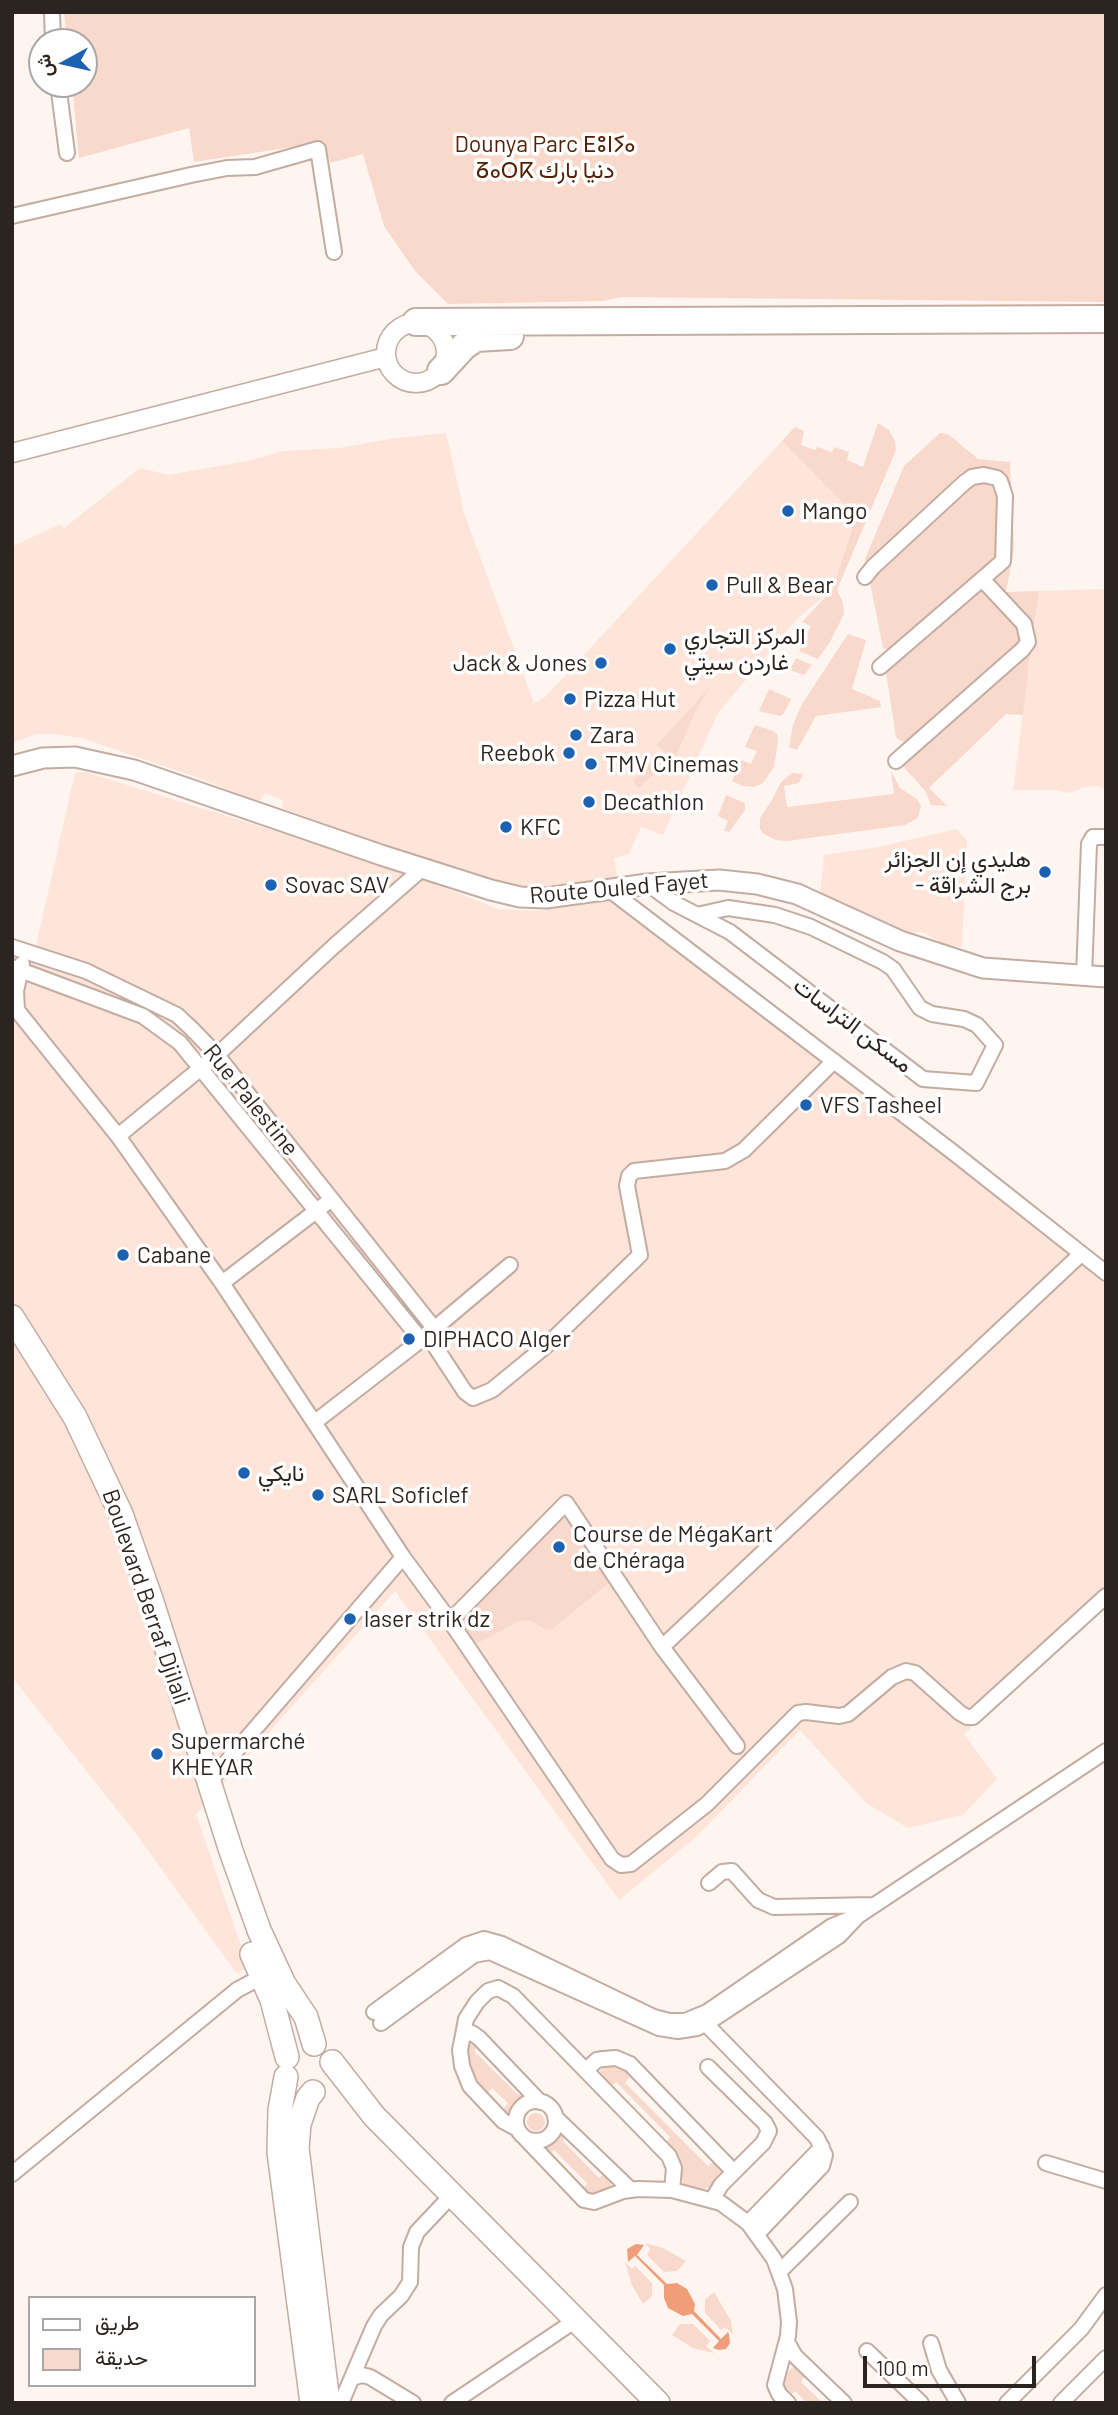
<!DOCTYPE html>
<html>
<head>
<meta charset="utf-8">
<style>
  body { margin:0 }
  #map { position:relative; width:1118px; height:2415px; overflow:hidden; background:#fef5f0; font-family:Barlow,Vazirmatn,sans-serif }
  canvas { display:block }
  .frame { position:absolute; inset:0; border:14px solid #2c2420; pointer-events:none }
  .legend { position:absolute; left:28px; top:2296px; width:228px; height:91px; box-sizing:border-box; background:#fff; border:2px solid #aba7a6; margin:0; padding:9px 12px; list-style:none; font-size:21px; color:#2c2420 }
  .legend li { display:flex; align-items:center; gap:14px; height:35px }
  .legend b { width:35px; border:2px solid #aba7a6 }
  .north { position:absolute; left:28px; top:28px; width:70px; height:70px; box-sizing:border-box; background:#fff; border:2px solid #aba7a6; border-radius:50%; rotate:262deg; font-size:19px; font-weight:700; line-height:28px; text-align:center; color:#2c2420 }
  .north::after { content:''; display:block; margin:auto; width:24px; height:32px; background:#1d61b1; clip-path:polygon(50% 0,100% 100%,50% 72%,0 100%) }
  .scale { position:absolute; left:863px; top:2356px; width:173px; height:32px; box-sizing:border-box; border:4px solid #2c2420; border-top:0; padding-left:9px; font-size:21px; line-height:24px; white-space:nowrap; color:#2c2420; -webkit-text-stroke:5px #fff; paint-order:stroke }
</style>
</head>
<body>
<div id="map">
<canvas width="1118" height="2415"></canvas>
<div class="frame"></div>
<ul class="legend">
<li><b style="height:9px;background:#fff"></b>طريق</li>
<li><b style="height:19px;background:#f8d9cb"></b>حديقة</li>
</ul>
<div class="north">ش</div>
<div class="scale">100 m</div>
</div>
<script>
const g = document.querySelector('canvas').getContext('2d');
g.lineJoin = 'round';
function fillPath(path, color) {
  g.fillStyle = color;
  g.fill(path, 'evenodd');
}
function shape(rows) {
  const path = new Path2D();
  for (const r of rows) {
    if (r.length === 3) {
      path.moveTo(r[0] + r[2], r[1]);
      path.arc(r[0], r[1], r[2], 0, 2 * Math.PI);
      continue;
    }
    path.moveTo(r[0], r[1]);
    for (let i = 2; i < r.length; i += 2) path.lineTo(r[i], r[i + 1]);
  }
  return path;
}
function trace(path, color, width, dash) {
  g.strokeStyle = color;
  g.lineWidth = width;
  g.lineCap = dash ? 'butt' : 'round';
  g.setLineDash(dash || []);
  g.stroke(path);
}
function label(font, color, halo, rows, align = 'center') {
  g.font = font + ' Barlow,Vazirmatn,"Noto Sans Tifinagh",sans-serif';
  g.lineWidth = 7;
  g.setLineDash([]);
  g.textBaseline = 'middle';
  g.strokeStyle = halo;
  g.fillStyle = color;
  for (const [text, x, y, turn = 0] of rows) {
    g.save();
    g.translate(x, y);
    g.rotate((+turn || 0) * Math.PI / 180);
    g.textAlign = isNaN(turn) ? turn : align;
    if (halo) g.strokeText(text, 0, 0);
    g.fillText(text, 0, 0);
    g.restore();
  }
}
fillPath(shape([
  [446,433,464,513,534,703,545,697,782,441,852,511,854,522,832,590,798,618,718,713,663,835,641,827,629,854,614,858,617,878,557,890,513,888,433,863,282,808,284,801,265,793,261,800,256,801,199,778,82,738,52,734,37,734,12,743,12,547,60,524,64,528,140,468,168,475,247,461,284,451,339,448,396,438],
  [1106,589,1106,790,1097,786,1084,787,1070,793,1054,790,1013,790,1039,591],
  [85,772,398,869,498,909,538,911,629,897,952,1144,1106,1281,1106,1602,964,1734,997,1779,963,1815,908,1828,866,1803,800,1730,696,1837,619,1900,395,1591,196,1814,248,1966,237,1974,137,1835,12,1677,12,938,36,946,75,773],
  [957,829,967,841,962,947,943,944,923,932,911,933,820,894,824,855,878,847]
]), '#fee4d9');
fillPath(shape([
  [64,12,1106,12,1106,302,622,297,603,301,448,304,415,271,384,226,363,154,330,163,325,142,194,162,189,128,79,158,72,84,84,84,84,42,67,42],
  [878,423,889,430,895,441,896,450,837,590,843,603,844,614,830,642,818,659,799,651,811,626,802,622,832,590,854,523,852,512,782,441,795,427,804,431,801,445,815,450,817,447,832,452,834,447,849,452,847,460,863,467],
  [940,433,948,434,978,459,1010,462,1014,549,1006,592,1039,591,1034,627,992,581,1008,563,1010,558,1008,486,962,472,954,480,957,483,867,566,865,559,904,466],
  [974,482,991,482,999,492,999,555,892,649,885,649,883,648,869,577],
  [981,584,1020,625,1022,643,907,743,899,740,896,737,886,672],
  [848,634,866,640,852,689,880,701,881,707,816,716,797,750,789,747,793,725,802,704],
  [1031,648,1023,715,1006,714,929,788,947,806,931,805,926,792,902,765],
  [796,658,812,665,804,675,790,670],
  [710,687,696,710,674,760,657,745],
  [769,689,791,699,784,713,780,716,759,711],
  [755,725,773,731,777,734,778,740,774,767,763,783,754,787,743,786,732,781,741,760,751,764,757,751,745,747],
  [655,758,663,765,639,788,633,781],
  [891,771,900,788,917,799,921,806,918,818,905,825,787,841,776,840,764,834,760,829,760,818,772,800,781,782,792,773,803,774,799,783,784,786,787,807,894,794],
  [726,795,745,803,745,810,729,832,724,831,728,821,718,816],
  [564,1514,611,1581,551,1630,545,1629,529,1620,519,1621,474,1645,456,1621],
  [469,2042,474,2042,478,2046,474,2051,518,2095,524,2091,529,2097,524,2099,515,2107,511,2117,503,2110,508,2103,492,2088,487,2093,473,2075,469,2061],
  [605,2067,613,2067,620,2070,622,2068,630,2076,625,2083,708,2166,713,2162,721,2172,721,2175,708,2188,700,2190,683,2184,679,2158,666,2143,670,2137,616,2082,612,2085,602,2078,600,2071],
  [536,2122,9],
  [560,2129,567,2135,563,2141,599,2178,605,2173,611,2181,610,2189,593,2196,586,2192,583,2189,587,2183,554,2150,549,2154,541,2147,555,2141],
  [645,2243,663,2248,686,2261,677,2271,664,2272,647,2255,650,2249],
  [625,2262,632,2269,635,2266,652,2283,652,2296,643,2304,632,2285],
  [714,2292,731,2321,733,2334,725,2327,721,2330,705,2313,705,2300],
  [680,2324,693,2324,710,2341,706,2346,714,2353,693,2348,672,2335],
  [793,2367,800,2370,804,2377,801,2382,823,2403,807,2403,795,2391,789,2397,783,2383,788,2372]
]), '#f8d9cb');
fillPath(shape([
  [636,2244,644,2245,637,2255,667,2284,677,2283,687,2289,695,2304,694,2311,721,2339,728,2332,729,2334,730,2343,726,2349,719,2350,713,2348,719,2341,692,2314,683,2316,668,2308,664,2298,664,2285,635,2256,628,2262,627,2249]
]), '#ef9e79');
const minor = shape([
  [52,12,53,42],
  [58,84,67,153],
  [12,216,191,175,227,168,255,167,318,149,334,252],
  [865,577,873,567,965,482,972,477,984,475,997,478,1000,481,1005,496,1003,561,880,667],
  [896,761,1023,649,1028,642,1024,624,982,579],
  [648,884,674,903,730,932,923,1079,976,1083,995,1045,977,1025,964,1019,932,1014,920,1008,893,969,883,962,811,927,775,915,728,908,697,915],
  [611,891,954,1153,1106,1273],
  [12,947,86,971,177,1015,192,1029,217,1055,434,1328],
  [12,967,143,1016,180,1043,421,1340],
  [1084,976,1089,844,1093,837,1106,837],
  [12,1004,118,1136,222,1283,403,1557,450,1621,612,1859,621,1865,631,1864,707,1804,798,1713,806,1712,839,1716,848,1714,892,1677,906,1671,915,1673,960,1713,967,1717,973,1717,1106,1596],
  [17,1010,16,991,22,964],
  [118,1136,217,1055,334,946,423,868],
  [222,1283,324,1205],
  [427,1334,465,1392,473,1398,492,1390,547,1345,640,1255,627,1186,629,1176,634,1171,725,1161,744,1150,834,1061],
  [315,1422,421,1340,510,1265],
  [450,1621,566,1503,662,1647,737,1746],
  [662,1647,1080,1255],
  [210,1781,403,1557],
  [709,1883,722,1872,732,1871,758,1900,774,1907,874,1905],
  [374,2012,466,1945,484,1939,502,1944,654,2017,669,2021,685,2021,707,2012,832,1926,857,1916],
  [381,2023,474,1955,490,1952,659,2028,678,2031,697,2028,712,2020,839,1936,858,1916,1106,1751],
  [706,2024,817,2138,825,2155,822,2166,757,2234],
  [463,2035,466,2019,477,2002,488,1991,498,1988,513,1996,669,2156,674,2168,672,2190],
  [708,2067,765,2123,769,2131,763,2143,721,2185,712,2200],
  [586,2070,597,2060,603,2059,616,2058,630,2064,734,2172],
  [536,2121,20],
  [555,2117,631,2190],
  [516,2128,503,2121,470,2086,462,2066,460,2050,463,2035,472,2033,479,2038,540,2102],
  [525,2138,584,2200,594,2202,623,2191,638,2189,672,2190,721,2203,748,2223,774,2259,785,2289,789,2322,788,2336,775,2385,779,2394,788,2403],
  [1046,2163,1106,2181],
  [12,2174,237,1990,263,1976],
  [748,2223,822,2147],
  [779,2272,850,2202],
  [787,2342,795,2356,844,2403],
  [931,2343,939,2370,958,2403],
  [867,2351,921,2403],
  [352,2378,362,2375,370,2377,413,2403],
  [341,2403,374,2326,381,2315,401,2296,410,2282,411,2247,417,2232,451,2196],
  [452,2403,576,2320],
  [1007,2403,1081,2329,1106,2295],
  [1061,2403,1106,2358]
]);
const tertiary = shape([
  [416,353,30],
  [12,453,386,357]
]);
const secondary = shape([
  [12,766,43,758,75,757,134,770,381,855,491,890,520,897,546,898,648,884,719,880,757,884,797,894,900,941,983,968,1106,977]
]);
const trunk = shape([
  [12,1317,75,1417,121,1514,151,1599,231,1851,259,1930,284,1984,306,2017,314,2044],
  [252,1954,272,2000,287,2057],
  [332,2062,374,2116,658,2403],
  [286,2077,280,2110,279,2152,312,2403],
  [313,2092,308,2098,299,2124,297,2148,328,2403]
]);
const motorway = shape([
  [416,322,1106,319],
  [441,371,464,346,476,338,510,336]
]);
trace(minor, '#c3aca2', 18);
trace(tertiary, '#c3aca2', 21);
trace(secondary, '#c3aca2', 23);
trace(trunk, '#c3aca2', 26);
trace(motorway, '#c3aca2', 30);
trace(minor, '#fff', 14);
trace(tertiary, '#fff', 18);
trace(secondary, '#fff', 19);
trace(trunk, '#fff', 23);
trace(motorway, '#fff', 26);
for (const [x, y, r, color] of [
  [788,511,7,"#1d61b1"],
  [712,585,7,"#1d61b1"],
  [670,649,7,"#1d61b1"],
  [601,663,7,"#1d61b1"],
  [570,699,7,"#1d61b1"],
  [576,735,7,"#1d61b1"],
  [569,753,7,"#1d61b1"],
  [591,764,7,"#1d61b1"],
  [589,802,7,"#1d61b1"],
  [506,827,7,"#1d61b1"],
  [1045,872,7,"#1d61b1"],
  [271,885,7,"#1d61b1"],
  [806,1105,7,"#1d61b1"],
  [123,1255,7,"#1d61b1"],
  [409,1339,7,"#1d61b1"],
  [244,1473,7,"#1d61b1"],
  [318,1495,7,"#1d61b1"],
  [559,1547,7,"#1d61b1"],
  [350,1619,7,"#1d61b1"],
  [157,1754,7,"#1d61b1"]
]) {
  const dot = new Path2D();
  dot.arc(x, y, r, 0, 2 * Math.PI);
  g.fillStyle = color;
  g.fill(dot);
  trace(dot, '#fff', 2.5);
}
label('23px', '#532106', '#fff', [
  ["Dounya Parc ⴹⵓⵏⵢⴰ",545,144],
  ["ⵒⴰⵔⴽ دنيا بارك",545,170]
]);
label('23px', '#2c2420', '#fff', [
  ["Mango",802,511],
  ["Pull & Bear",726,585],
  ["المركز التجاري",684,636],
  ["غاردن سيتي",684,662],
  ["Jack & Jones",587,663,"right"],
  ["Pizza Hut",584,699],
  ["Zara",590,735],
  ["Reebok",555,753,"right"],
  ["TMV Cinemas",605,764],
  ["Decathlon",603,802],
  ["KFC",520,827],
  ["هليدي إن الجزائر",1031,859,"right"],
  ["- برج الشراقة",1031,885,"right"],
  ["Sovac SAV",285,885],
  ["VFS Tasheel",820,1105],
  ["Cabane",137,1255],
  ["DIPHACO Alger",423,1339],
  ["نايكي",258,1473],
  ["SARL Soficlef",332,1495],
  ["Course de MégaKart",573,1534],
  ["de Chéraga",573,1560],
  ["laser strik dz",364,1619],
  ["Supermarché",171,1741],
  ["KHEYAR",171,1767]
], 'left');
label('23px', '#2c2420', '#fff', [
  ["Route Ouled Fayet",619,888,-5],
  ["مسكن التراسات",853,1025,37],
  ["Rue Palestine",251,1100,51],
  ["Boulevard Berraf Djilali",146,1597,71]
]);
</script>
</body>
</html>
